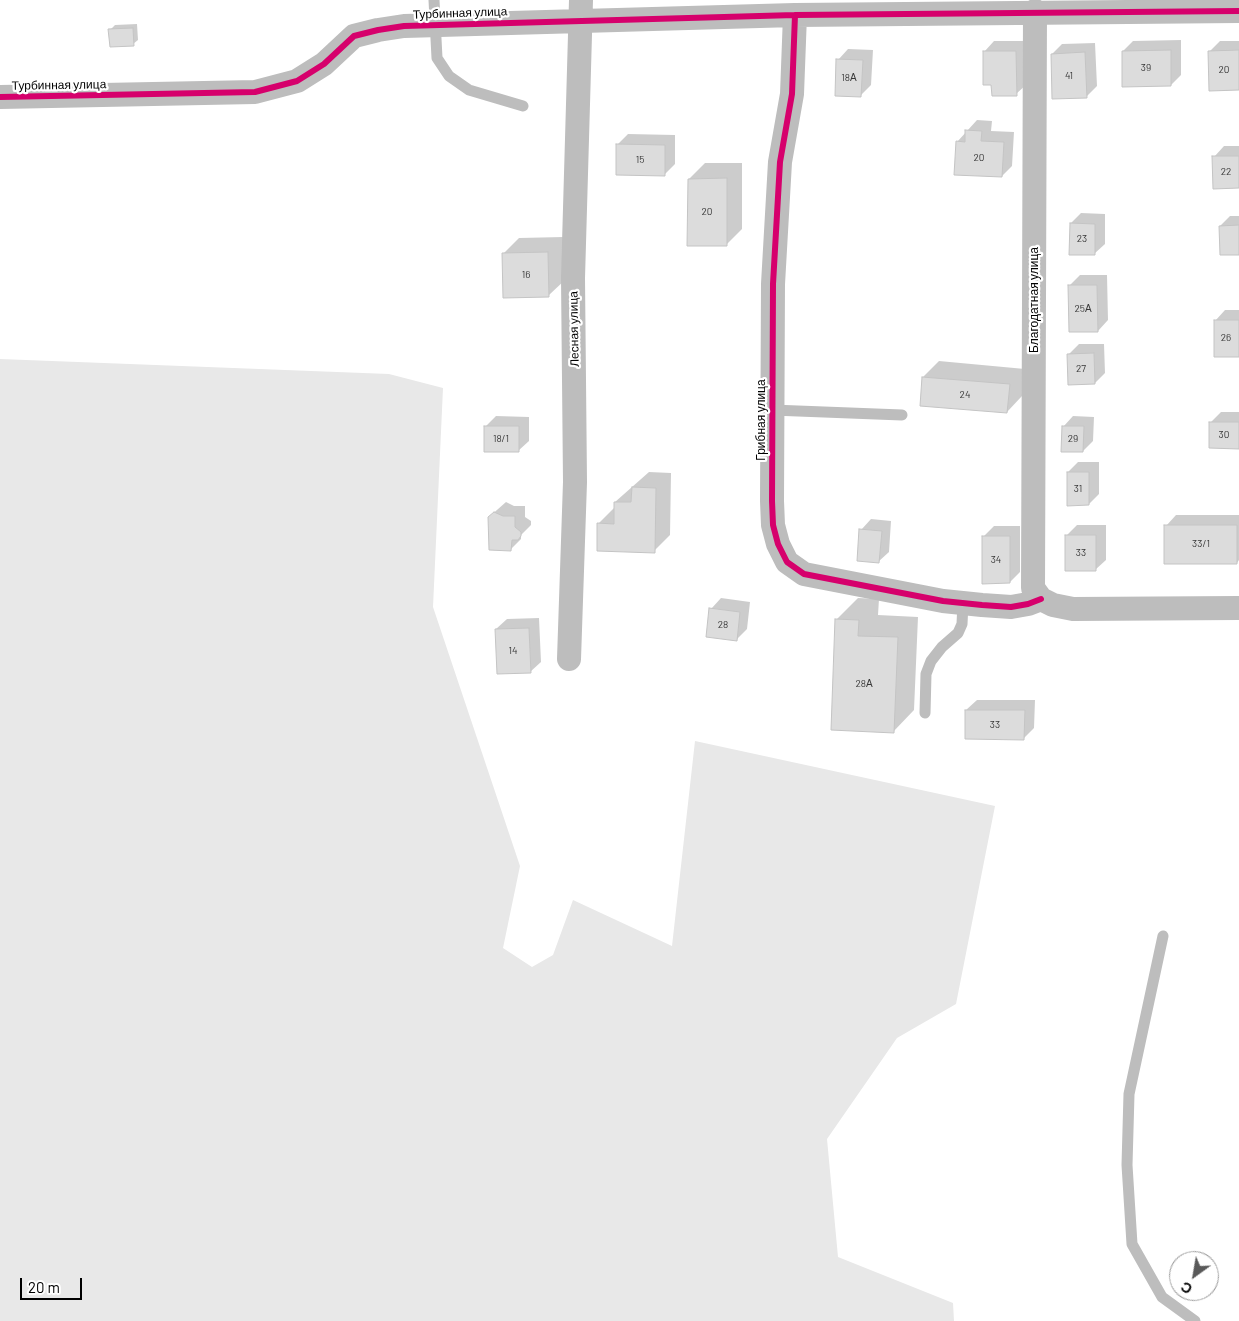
<!DOCTYPE html>
<html>
<head>
<meta charset="utf-8">
<style>
  body { margin:0 }
  #map { position:relative; width:1239px; height:1321px; overflow:hidden; background:#fff; font-family:Barlow,sans-serif }
  canvas { display:block }
  .north { position:absolute; left:1169px; top:1251px; width:50px; height:50px; box-sizing:border-box; background:#fff; border:1px solid #999; border-radius:50%; rotate:212deg; font-size:14px; font-weight:700; line-height:20px; text-align:center; color:#000 }
  .north::after { content:''; display:block; margin:auto; width:18px; height:22px; background:#595959; clip-path:polygon(50% 0,100% 100%,50% 72%,0 100%) }
  .scale { position:absolute; left:20px; top:1278px; width:62px; height:22px; box-sizing:border-box; border:2px solid #000; border-top:0; padding-left:6px; font-size:15px; line-height:18px; white-space:nowrap; color:#000; -webkit-text-stroke:4px #fff; paint-order:stroke }
</style>
</head>
<body>
<div id="map">
<canvas width="1239" height="1321"></canvas>
<div class="north">С</div>
<div class="scale">20 m</div>
</div>
<script>
const g = document.querySelector('canvas').getContext('2d');
g.lineJoin = 'round';
function fillPath(path, color) {
  g.fillStyle = color;
  g.fill(path, 'evenodd');
}
function shape(rows) {
  const path = new Path2D();
  for (const r of rows) {
    path.moveTo(r[0], r[1]);
    for (let i = 2; i < r.length; i += 2) path.lineTo(r[i], r[i + 1]);
  }
  return path;
}
function trace(path, color, width, dash) {
  g.strokeStyle = color;
  g.lineWidth = width;
  g.lineCap = dash ? 'butt' : 'round';
  g.setLineDash(dash || []);
  g.stroke(path);
}
function label(font, color, halo, rows, align = 'center') {
  g.font = font + ' Barlow,sans-serif';
  g.lineWidth = 4.5;
  g.setLineDash([]);
  g.textBaseline = 'middle';
  g.strokeStyle = halo;
  g.fillStyle = color;
  for (const [text, x, y, turn = 0] of rows) {
    g.save();
    g.translate(x, y);
    g.rotate((+turn || 0) * Math.PI / 180);
    g.textAlign = isNaN(turn) ? turn : align;
    if (halo) g.strokeText(text, 0, 0);
    g.fillText(text, 0, 0);
    g.restore();
  }
}
fillPath(shape([
  [0,359,389,374,443,388,433,607,520,866,503,948,532,967,553,955,573,900,672,946,695,741,995,806,956,1004,897,1038,827,1139,838,1257,953,1303,954,1321,0,1321]
]), '#e8e8e8');
fillPath(shape([
  [137,24,138,40,133,44,110,30,115,25],
  [1181,40,1181,75,1171,85,1123,51,1133,41],
  [994,41,1026,41,1027,84,1016,94,993,83,984,52],
  [1220,41,1239,41,1239,89,1209,52],
  [1095,43,1097,86,1087,96,1052,54,1062,44],
  [848,49,873,50,871,85,861,95,838,60],
  [977,120,992,121,991,131,1014,132,1012,166,1002,176,957,142],
  [628,134,675,135,675,164,664,175,617,145],
  [1224,146,1239,146,1239,187,1214,157],
  [705,163,742,163,742,229,726,245,689,179],
  [1081,213,1105,214,1105,244,1094,254,1071,223],
  [1230,216,1239,216,1239,254,1220,226],
  [563,237,565,280,549,295,503,254,519,238],
  [1080,275,1107,275,1108,320,1098,331,1069,286],
  [1225,310,1239,310,1239,355,1215,321],
  [1079,344,1104,344,1105,373,1095,383,1068,355],
  [939,361,1025,369,1022,396,1007,412,923,377],
  [1221,412,1239,412,1239,447,1211,422],
  [496,416,529,417,529,441,518,451,485,427],
  [1073,416,1094,417,1093,441,1083,451,1063,427],
  [1078,462,1099,462,1099,494,1089,504,1068,472],
  [649,472,671,473,670,535,654,551,598,524,614,508,615,502],
  [506,502,514,506,525,506,525,517,531,521,531,525,521,535,521,539,511,549,489,517],
  [1176,515,1239,515,1239,560,1237,563,1166,526],
  [871,519,891,521,889,552,878,562,861,530],
  [1077,525,1106,525,1106,560,1095,570,1067,535],
  [994,526,1020,526,1020,572,1010,582,983,537],
  [721,598,750,602,747,629,737,639,711,609],
  [858,598,879,599,878,615,918,617,914,710,893,732,837,619],
  [539,618,541,662,530,672,496,629,507,619],
  [977,700,1035,700,1034,728,1024,738,966,710]
]), '#0003');
const building = shape([
  [133,28,134,46,110,47,108,29,133,28],
  [1171,50,1171,86,1122,87,1122,51,1171,50],
  [1239,50,1239,90,1209,91,1208,51,1239,50],
  [983,51,1016,51,1017,96,992,96,991,85,983,85,983,51],
  [1085,52,1087,98,1052,99,1051,54,1085,52],
  [836,59,863,60,861,97,835,96,836,59],
  [965,130,982,131,981,141,1004,142,1002,177,954,175,956,141,965,142,965,130],
  [616,144,665,145,665,176,616,175,616,144],
  [1212,156,1239,156,1239,188,1213,189,1212,156],
  [727,178,727,246,687,246,688,179,727,178],
  [1070,223,1095,224,1095,255,1069,255,1070,223],
  [1239,225,1239,255,1220,255,1219,226,1239,225],
  [548,252,549,297,503,298,502,253,548,252],
  [1068,285,1097,285,1098,332,1069,332,1068,285],
  [1214,320,1239,320,1239,357,1214,357,1214,320],
  [1094,353,1095,384,1068,385,1067,354,1094,353],
  [922,377,1010,384,1007,413,920,406,922,377],
  [1209,422,1239,422,1239,449,1209,448,1209,422],
  [484,426,519,426,519,452,484,452,484,426],
  [1062,426,1084,426,1083,452,1061,452,1062,426],
  [1067,472,1089,472,1089,505,1067,506,1067,472],
  [632,487,656,488,655,553,597,551,597,523,614,524,614,502,631,502,632,487],
  [494,512,503,516,515,516,515,527,521,532,521,536,518,540,512,540,511,551,489,550,488,517,494,512],
  [1164,525,1237,525,1237,564,1164,564,1164,525],
  [859,529,882,531,879,563,857,561,859,529],
  [1065,535,1096,535,1096,571,1065,571,1065,535],
  [982,536,1010,536,1010,583,982,584,982,536],
  [709,608,740,612,737,641,706,637,709,608],
  [835,619,859,620,858,636,898,637,894,733,831,730,835,619],
  [529,628,531,673,497,674,495,629,529,628],
  [965,710,1025,710,1024,740,965,739,965,710]
]);
fillPath(building, '#dcdcdc');
trace(building, '#c4c4c4', 1);
trace(shape([
  [434,0,437,58,449,76,469,90,523,106],
  [772,410,902,415],
  [925,713,926,674,931,661,942,647,958,633,962,624,963,603],
  [1163,936,1129,1094,1127,1165,1132,1244,1162,1297,1195,1321]
]), '#bdbdbd', 11);
trace(shape([
  [1035,11,1033,588,1041,599,1053,605,1073,609,1239,608],
  [795,15,792,94,780,162,773,284,772,501,773,525,778,544,787,562,804,574,943,601,982,605,1011,607,1028,604,1041,599],
  [0,97,255,92,297,81,324,64,354,36,378,30,404,26,795,15,1239,11],
  [569,659,575,482,573,278,581,0]
]), '#bdbdbd', 24);
trace(shape([
  [795,15,792,94,780,162,773,284,772,501,773,525,778,544,787,562,804,574,943,601,982,605,1011,607,1028,604,1041,599],
  [0,97,255,92,297,81,324,64,354,36,378,30,404,26,795,15,1239,11]
]), '#d6006c', 6);
label('10px', '#373737', null, [
  ["39",1146,68],
  ["20",1224,70],
  ["41",1069,76],
  ["18А",849,78],
  ["20",979,158],
  ["15",640,160],
  ["22",1226,172],
  ["20",707,212],
  ["23",1082,239],
  ["16",526,275],
  ["25А",1083,309],
  ["26",1226,338],
  ["27",1081,369],
  ["24",965,395],
  ["30",1224,435],
  ["18/1",501,439],
  ["29",1073,439],
  ["31",1078,489],
  ["33/1",1201,544],
  ["33",1081,553],
  ["34",996,560],
  ["28",723,625],
  ["14",513,651],
  ["28А",864,684],
  ["33",995,725]
]);
label('12px', '#000', '#fff', [
  ["Турбинная улица",460,13,-2],
  ["Турбинная улица",59,85,-1],
  ["Благодатная улица",1034,300,-90],
  ["Лесная улица",574,329,-91],
  ["Грибная улица",761,420,-90]
]);
</script>
</body>
</html>
